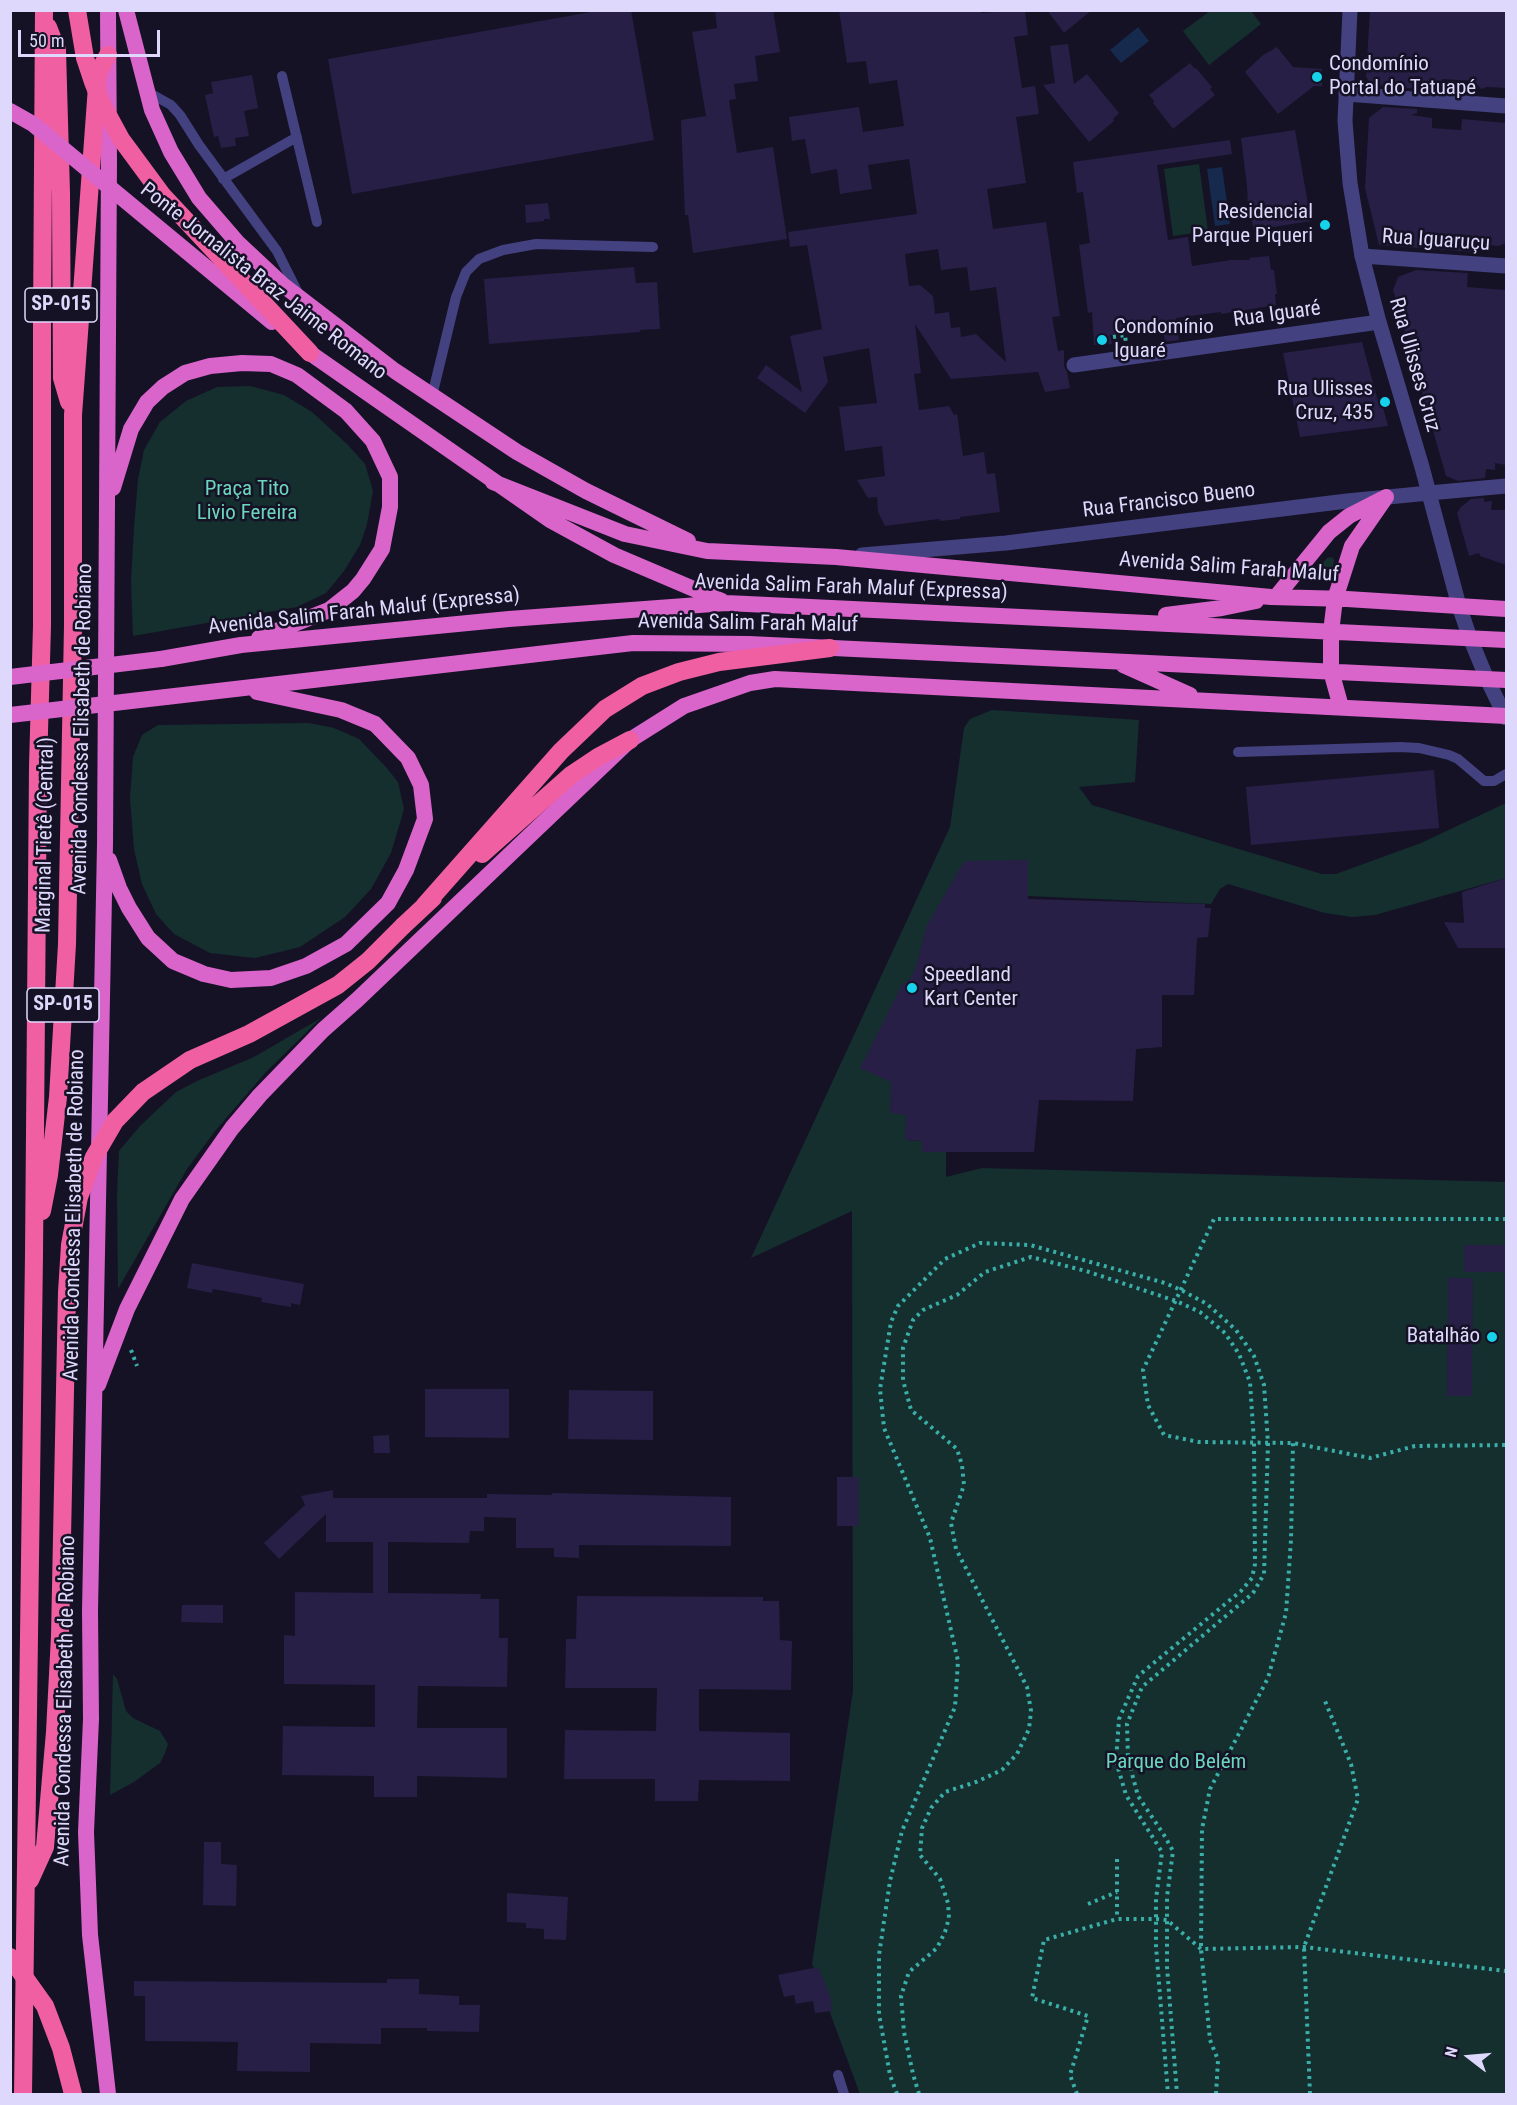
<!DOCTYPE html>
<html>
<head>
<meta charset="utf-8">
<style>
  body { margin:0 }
  #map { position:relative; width:1517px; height:2105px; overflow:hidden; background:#151226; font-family:"Roboto Condensed",sans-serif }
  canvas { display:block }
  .frame { position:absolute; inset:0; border:12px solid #ded9fc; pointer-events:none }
  .north { position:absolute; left:1439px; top:2027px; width:60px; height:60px; -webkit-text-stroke:4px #151226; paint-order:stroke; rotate:286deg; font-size:16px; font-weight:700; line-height:24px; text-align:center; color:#ded9fc }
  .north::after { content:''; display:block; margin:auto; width:21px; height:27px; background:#ded9fc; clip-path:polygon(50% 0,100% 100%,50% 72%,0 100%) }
  .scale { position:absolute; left:18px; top:30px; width:142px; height:27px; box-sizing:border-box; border:3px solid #ded9fc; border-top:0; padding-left:8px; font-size:18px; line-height:21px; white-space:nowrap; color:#ded9fc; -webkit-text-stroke:4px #151226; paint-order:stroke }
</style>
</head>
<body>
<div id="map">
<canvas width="1517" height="2105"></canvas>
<div class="frame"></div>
<div class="north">N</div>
<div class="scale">50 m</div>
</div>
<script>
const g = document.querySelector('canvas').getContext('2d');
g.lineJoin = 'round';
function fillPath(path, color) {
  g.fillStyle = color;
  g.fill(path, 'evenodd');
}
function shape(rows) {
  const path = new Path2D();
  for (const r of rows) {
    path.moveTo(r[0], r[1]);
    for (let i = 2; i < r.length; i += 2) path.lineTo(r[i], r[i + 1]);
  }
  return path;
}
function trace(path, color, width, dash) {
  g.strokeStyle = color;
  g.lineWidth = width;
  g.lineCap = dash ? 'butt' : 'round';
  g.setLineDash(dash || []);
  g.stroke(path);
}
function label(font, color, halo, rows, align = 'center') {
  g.font = font + ' "Roboto Condensed",sans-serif';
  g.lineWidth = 5;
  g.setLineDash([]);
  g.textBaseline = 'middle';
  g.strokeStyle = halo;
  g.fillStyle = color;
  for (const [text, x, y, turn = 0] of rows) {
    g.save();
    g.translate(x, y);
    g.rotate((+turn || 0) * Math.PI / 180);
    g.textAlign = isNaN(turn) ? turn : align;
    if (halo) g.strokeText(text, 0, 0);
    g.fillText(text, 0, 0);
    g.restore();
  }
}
fillPath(shape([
  [1210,11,1251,11,1261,24,1209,65,1183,31],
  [1199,164,1208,231,1173,236,1164,169],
  [250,386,284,395,312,412,348,445,365,464,373,491,367,524,360,545,344,571,326,593,297,607,133,636,131,582,134,527,138,479,144,450,160,422,186,401,217,387],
  [1332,557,1334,560,1331,578,1311,577,1327,558],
  [992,710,1139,720,1135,782,1079,787,1092,805,1322,874,1336,874,1421,843,1506,803,1506,878,1375,915,1352,917,1325,913,1228,884,1220,889,1211,904,1028,896,906,1140,922,1141,922,1152,946,1152,946,1177,982,1168,1506,1182,1506,2094,860,2094,812,1964,853,1691,852,1211,751,1258,950,827,964,728,970,719],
  [309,723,334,728,359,739,386,767,398,782,404,809,391,853,371,889,345,917,300,947,255,958,210,953,174,934,156,914,142,884,134,849,130,798,133,757,142,735,158,725],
  [321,1018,266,1072,215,1131,187,1169,118,1289,117,1194,119,1151,140,1126,176,1092,197,1081,254,1057],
  [113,1674,117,1679,126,1711,133,1718,160,1731,168,1744,165,1753,160,1763,134,1782,110,1795]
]), '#152f2f');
fillPath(shape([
  [1138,27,1149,41,1121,63,1110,50],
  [1222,167,1230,224,1215,226,1207,169]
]), '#152a4c');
fillPath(shape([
  [602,10,631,10,654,140,352,194,328,59],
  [715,10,773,10,780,52,755,56,758,81,734,84,736,99,729,100,737,153,773,147,787,239,693,253,688,215,685,215,681,120,706,116,692,32,717,28],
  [839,10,981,10,981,13,1025,10,1028,35,1014,37,1022,88,1035,86,1039,114,1016,117,1026,183,987,189,993,229,1046,222,1060,316,1052,317,1058,351,1064,350,1064,366,1067,372,1070,388,1045,392,1038,372,951,379,915,324,921,373,914,374,919,410,949,406,954,415,957,414,963,456,984,452,987,474,995,473,1000,512,960,517,960,519,940,521,939,519,885,526,878,512,877,497,868,498,857,480,885,476,882,446,845,451,839,407,877,403,869,348,823,357,828,382,805,413,757,378,766,365,802,392,790,336,822,329,807,245,790,247,788,232,917,214,909,159,868,165,872,189,840,194,837,169,811,174,805,139,792,141,789,117,859,107,863,132,904,126,897,80,869,84,866,61,847,63],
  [938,249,941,270,967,267,970,291,996,287,1006,362,976,334,961,337,960,327,951,328,949,312,935,314,933,296,920,285,909,286,905,254],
  [1047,10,1092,10,1064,33],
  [1370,10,1506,10,1506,88,1487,87,1481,89,1474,81,1442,79,1441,89,1396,88,1371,84,1366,77],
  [1068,44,1074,84,1087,74,1119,113,1113,119,1114,121,1089,142,1043,85,1055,83,1050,46],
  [1277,47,1293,67,1322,69,1322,86,1314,86,1278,114,1245,72,1263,55],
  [1190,63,1195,69,1196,68,1212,87,1210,89,1215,95,1173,129,1153,103,1154,101,1149,95],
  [252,75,258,108,244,111,249,136,235,138,236,146,221,148,218,136,214,137,205,95,213,93,211,82],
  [1383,107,1417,109,1417,113,1411,115,1432,118,1432,128,1461,130,1462,119,1506,123,1506,243,1499,246,1475,244,1475,252,1379,245,1365,188,1369,118],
  [1295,130,1311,221,1254,230,1248,206,1247,186,1241,138],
  [1230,140,1232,154,1157,165,1168,240,1188,237,1192,266,1231,260,1250,260,1249,258,1269,256,1271,270,1274,270,1275,279,1277,294,1275,294,1276,305,1221,314,1221,312,1176,318,1179,340,1165,342,1163,329,1110,335,1112,344,1094,345,1092,312,1088,313,1079,245,1090,243,1083,192,1077,193,1073,162],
  [548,203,550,219,544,219,544,221,526,223,525,205],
  [634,267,636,283,657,282,660,329,640,330,640,332,489,344,484,279],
  [1416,270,1468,273,1467,287,1506,290,1506,465,1495,463,1495,470,1486,469,1485,478,1458,481,1446,476,1393,290,1398,277],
  [1362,342,1379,405,1382,404,1388,426,1300,437,1283,353],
  [1484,498,1484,502,1492,501,1491,510,1506,510,1506,565,1480,556,1479,553,1469,556,1457,513,1461,507,1471,499],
  [1434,770,1439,828,1251,845,1246,787],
  [1028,860,1028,899,1205,904,1205,908,1211,908,1208,937,1197,938,1194,995,1162,995,1162,1047,1136,1049,1133,1101,1039,1100,1034,1152,922,1152,922,1141,905,1140,906,1115,890,1113,891,1082,860,1068,902,985,910,979,915,969,927,925,964,861],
  [1506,878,1506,948,1458,948,1444,922,1464,923,1462,892],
  [1464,1245,1506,1245,1506,1272,1464,1272],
  [192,1263,304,1284,300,1305,291,1303,291,1307,261,1302,262,1298,213,1289,212,1293,187,1288],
  [1448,1278,1473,1278,1472,1396,1447,1396],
  [425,1389,509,1389,509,1438,425,1437],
  [569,1390,653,1391,653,1440,568,1439],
  [389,1435,390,1453,374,1453,373,1436],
  [837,1477,859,1477,859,1526,837,1526],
  [333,1490,333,1498,487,1498,487,1494,552,1495,552,1493,731,1497,731,1546,579,1545,579,1558,554,1557,554,1548,516,1548,516,1518,484,1517,484,1531,470,1531,469,1543,388,1542,388,1593,481,1594,480,1599,499,1599,499,1638,508,1638,507,1687,418,1686,417,1728,507,1728,507,1778,417,1776,417,1797,374,1797,374,1776,282,1775,283,1726,375,1727,375,1685,284,1684,284,1635,295,1636,295,1592,373,1593,373,1542,326,1542,326,1514,279,1559,264,1543,305,1505,301,1496],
  [577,1596,763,1597,763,1601,779,1601,780,1640,792,1641,791,1690,699,1689,699,1731,790,1733,790,1781,699,1780,698,1801,655,1801,655,1779,564,1779,565,1730,656,1731,657,1688,565,1688,566,1639,576,1639],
  [182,1605,223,1605,223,1623,181,1622],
  [204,1842,221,1842,221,1864,237,1865,236,1906,203,1905],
  [507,1893,568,1897,566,1940,544,1939,544,1929,526,1928,526,1923,507,1922],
  [818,1967,830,1995,832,2011,815,2013,813,2001,796,2004,794,1995,784,1997,778,1975],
  [387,1979,419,1979,419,1994,459,1996,459,2005,480,2005,479,2032,427,2031,427,2028,381,2028,381,2044,310,2043,310,2072,237,2071,238,2042,145,2041,145,1996,134,1996,134,1981,387,1983]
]), '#271f45');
trace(shape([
  [1113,337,1125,335,1126,344],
  [1506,1219,1214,1219,1143,1370,1148,1405,1164,1435,1199,1442,1293,1443,1370,1458,1415,1446,1506,1445],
  [131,1350,137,1366],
  [1117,1859,1117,1919],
  [1088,1904,1117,1892],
  [897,2094,890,2075,879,2014,879,1955,890,1881,902,1831,955,1707,958,1661,930,1538,884,1428,880,1389,891,1322,898,1306,945,1259,980,1243,1030,1245,1165,1283,1181,1290,1207,1304,1236,1330,1254,1356,1264,1385,1268,1443,1264,1574,1253,1593,1142,1687,1127,1724,1128,1759,1138,1796,1164,1835,1173,1851,1167,1897,1167,1967,1177,2094],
  [919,2094,913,2074,904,2032,901,1996,909,1972,937,1948,945,1932,949,1918,948,1903,940,1879,920,1855,922,1828,931,1808,945,1792,976,1782,1002,1770,1017,1754,1029,1729,1031,1711,1027,1687,956,1549,951,1523,964,1485,962,1465,957,1449,911,1410,903,1380,903,1348,913,1320,923,1310,957,1295,985,1272,1031,1257,1086,1271,1176,1301,1200,1312,1225,1333,1239,1354,1250,1382,1254,1442,1255,1564,1252,1578,1241,1591,1138,1676,1119,1719,1116,1761,1126,1795,1162,1852,1156,1899,1156,1946,1168,2094],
  [1077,2094,1070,2075,1088,2016,1032,1998,1044,1940,1117,1919,1157,1919,1167,1920,1201,1949,1304,1947,1506,1971],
  [1216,2094,1218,2060,1210,2040,1201,1949,1202,1829,1210,1789,1268,1678,1286,1613,1291,1540,1293,1443],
  [1310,2094,1304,1947,1358,1799,1351,1764,1325,1701]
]), '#3aafa9', 4, [3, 4.5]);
trace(shape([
  [282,76,317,222],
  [146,91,171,105,180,115,199,145,277,251,298,293],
  [223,179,297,137],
  [432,396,456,297,466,272,479,259,503,250,536,244,653,247],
  [1238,752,1400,747,1419,748,1449,755,1458,759,1484,781,1494,781,1506,774],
  [838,2075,844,2094]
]), '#444180', 10);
trace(shape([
  [1346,94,1506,106],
  [1362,256,1506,266],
  [1074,365,1379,322],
  [1429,493,1506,486]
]), '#444180', 15);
trace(shape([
  [1350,10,1345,121,1350,183,1362,256,1379,322,1422,467,1459,606,1470,638,1487,679,1506,718],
  [862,555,1006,543,1347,501,1429,493]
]), '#444180', 15);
trace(shape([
  [108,10,109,161,105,844,90,1611,91,1719,86,1832,90,1935,108,2094],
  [126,10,152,110,171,152,199,198,237,242,283,285,395,371,517,452,586,491,688,541],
  [310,353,550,520,614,555,722,601],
  [493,482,625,534,707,551,836,557,1271,597,1347,599,1506,609],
  [113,488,131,429,147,402,163,387,185,373,210,366,242,363,271,364,297,375,346,411,373,441,390,477,390,507,382,549,363,579,353,591,329,610,259,638],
  [1276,597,1329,532,1349,516,1382,499],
  [1166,615,1222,608,1256,601],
  [161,659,241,645,509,619,726,603,1506,640],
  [1123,665,1190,695],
  [166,697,633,643,749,644,1506,680],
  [1341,707,1331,671,1331,632,1335,599,1352,546,1386,497],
  [109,860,119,888,129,908,148,938,173,961,204,974,231,980,271,978,306,966,346,944,388,903,406,870,425,819,421,785,408,758,375,724,341,710,257,692],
  [98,1385,127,1309,182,1199,232,1128,260,1095,323,1030,357,1000,630,740,684,706,750,683,775,679,1506,716]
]), '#d964ca', 16);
trace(shape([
  [48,27,57,50,61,193,62,378,69,402],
  [482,854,571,775,598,757,630,740],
  [424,906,561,751,605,709,642,686,679,672,719,662,830,648],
  [403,926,433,898],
  [42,1211,49,1175,58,1097,67,944,73,626,73,415,98,73,108,55],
  [30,1880,45,1847,55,1732,60,1636],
  [23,2094,34,1254,38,766,42,626,42,322,44,10]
]), '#f15fa3', 18);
trace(shape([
  [10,111,33,124,272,322],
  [10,677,161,659],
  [10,715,166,697]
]), '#d964ca', 16);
trace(shape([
  [77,10,85,58,93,82,102,104,121,139,163,196,310,353],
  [60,1636,67,1292,70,1245,79,1197,94,1157,115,1121,143,1092,190,1060,249,1034,338,985,368,961,403,926],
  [10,1957,45,2006,61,2048,73,2094]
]), '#f15fa3', 18);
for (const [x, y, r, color] of [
  [1317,77,6,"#16d3eb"],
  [1325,225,6,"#16d3eb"],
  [1102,340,6,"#16d3eb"],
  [1385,402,6,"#16d3eb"],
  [912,988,6,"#16d3eb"],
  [1492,1337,6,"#16d3eb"]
]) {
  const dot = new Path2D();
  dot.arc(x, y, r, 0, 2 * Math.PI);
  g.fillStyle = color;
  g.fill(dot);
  trace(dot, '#151226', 2);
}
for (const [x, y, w] of [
  [61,305,72],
  [63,1005,72]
]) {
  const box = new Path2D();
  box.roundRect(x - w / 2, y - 17, w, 34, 4.5);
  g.fillStyle = '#151226';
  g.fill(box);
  trace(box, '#ded9fc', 1.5);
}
label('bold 20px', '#ded9fc', null, [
  ["SP-015",61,305],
  ["SP-015",63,1005]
]);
label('21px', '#ded9fc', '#151226', [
  ["Condomínio",1329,65],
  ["Portal do Tatuapé",1329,89],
  ["Residencial",1313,213,"right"],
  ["Parque Piqueri",1313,237,"right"],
  ["Condomínio",1114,328],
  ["Iguaré",1114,352],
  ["Rua Ulisses",1373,390,"right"],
  ["Cruz, 435",1373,414,"right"],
  ["Speedland",924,976],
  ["Kart Center",924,1000],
  ["Batalhão",1480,1337,"right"]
], 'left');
label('21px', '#ded9fc', '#151226', [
  ["Rua Iguaruçu",1436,241,4],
  ["Ponte Jornalista Braz Jaime Romano",263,282,38],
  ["Rua Iguaré",1277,315,-8],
  ["Rua Ulisses Cruz",1414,365,74],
  ["Rua Francisco Bueno",1169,501,-7],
  ["Avenida Salim Farah Maluf",1229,568,4],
  ["Avenida Salim Farah Maluf (Expressa)",851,588,2],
  ["Avenida Salim Farah Maluf (Expressa)",364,612,-6],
  ["Avenida Salim Farah Maluf",748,624,1],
  ["Avenida Condessa Elisabeth de Robiano",83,729,-89],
  ["Marginal Tietê (Central)",46,835,-89],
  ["Avenida Condessa Elisabeth de Robiano",75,1215,-89],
  ["Avenida Condessa Elisabeth de Robiano",66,1701,-89]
]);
label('21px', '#6bd6bd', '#151226', [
  ["Praça Tito",247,490],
  ["Livio Fereira",247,514],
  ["Parque do Belém",1176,1763]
]);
</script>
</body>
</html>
